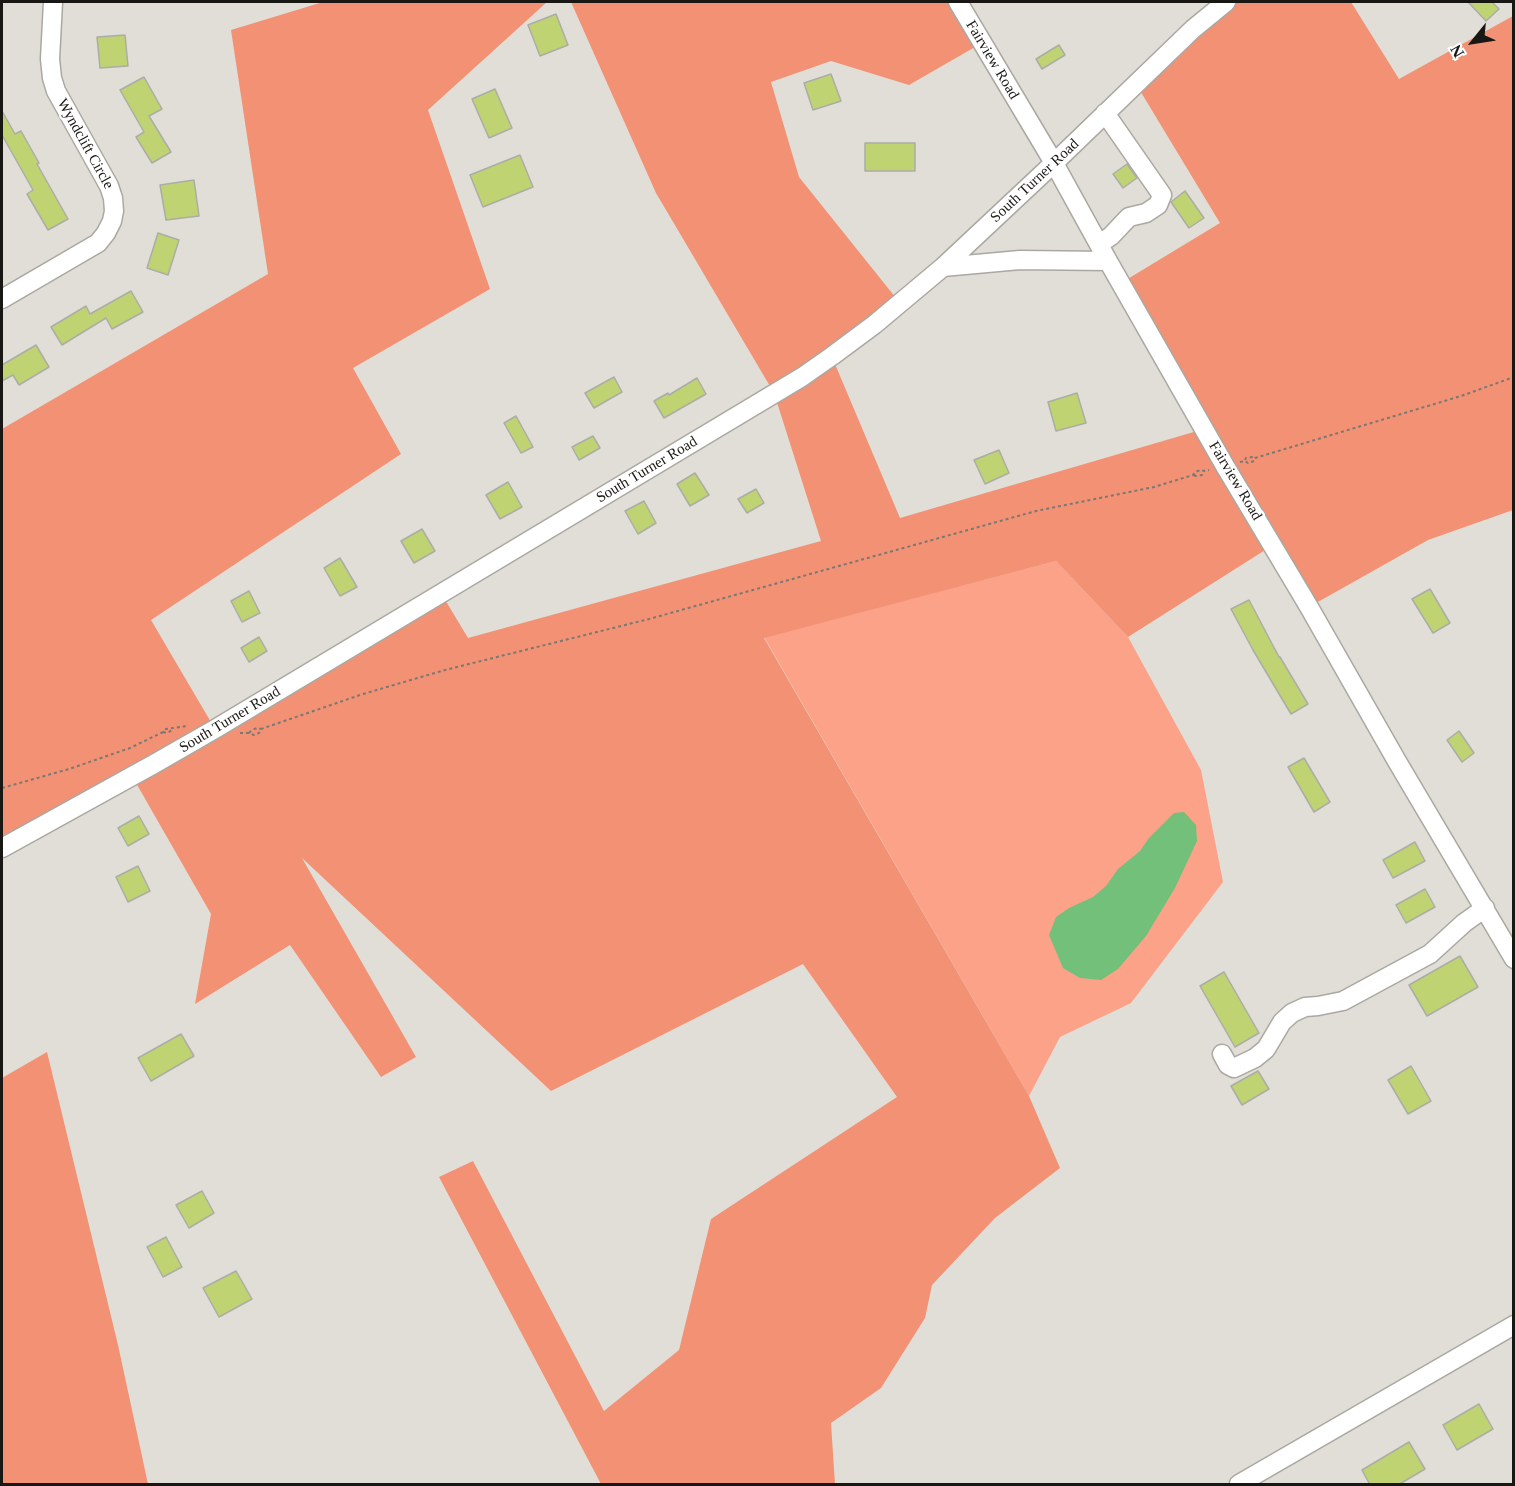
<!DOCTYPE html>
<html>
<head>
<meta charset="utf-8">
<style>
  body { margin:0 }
  #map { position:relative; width:1515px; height:1486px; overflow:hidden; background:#e1ded7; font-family:"Times New Roman",serif }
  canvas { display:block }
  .frame { position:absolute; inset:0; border:3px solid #181714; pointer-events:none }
  .north { position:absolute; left:1443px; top:12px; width:60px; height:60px; -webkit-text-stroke:4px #fff; paint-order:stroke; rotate:240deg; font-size:16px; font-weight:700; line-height:24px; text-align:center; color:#181714 }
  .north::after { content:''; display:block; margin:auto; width:21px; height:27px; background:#181714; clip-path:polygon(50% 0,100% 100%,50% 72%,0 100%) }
</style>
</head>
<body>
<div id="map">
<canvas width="1515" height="1486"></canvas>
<div class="frame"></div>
<div class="north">N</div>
</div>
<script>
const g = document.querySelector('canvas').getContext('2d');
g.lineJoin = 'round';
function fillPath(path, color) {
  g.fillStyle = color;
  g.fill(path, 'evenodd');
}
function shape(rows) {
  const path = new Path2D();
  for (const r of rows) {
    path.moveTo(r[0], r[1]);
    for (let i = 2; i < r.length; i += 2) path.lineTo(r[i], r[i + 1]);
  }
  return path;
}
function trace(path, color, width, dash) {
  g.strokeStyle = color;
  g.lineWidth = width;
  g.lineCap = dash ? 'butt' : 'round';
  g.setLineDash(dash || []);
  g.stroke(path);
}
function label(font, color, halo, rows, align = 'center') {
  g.font = font + ' "Times New Roman",serif';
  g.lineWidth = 4.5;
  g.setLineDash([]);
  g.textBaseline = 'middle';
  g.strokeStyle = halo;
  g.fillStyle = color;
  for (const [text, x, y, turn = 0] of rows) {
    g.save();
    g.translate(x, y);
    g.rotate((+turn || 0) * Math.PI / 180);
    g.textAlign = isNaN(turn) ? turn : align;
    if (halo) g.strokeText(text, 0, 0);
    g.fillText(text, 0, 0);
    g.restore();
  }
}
fillPath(shape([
  [1056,561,1128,637,1201,770,1223,882,1131,1003,1060,1037,1029,1096,764,637]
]), '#fba288');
fillPath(shape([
  [323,2,547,2,428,110,490,289,353,368,401,454,151,620,215,729,441,593,468,638,821,541,774,393,656,193,571,2,958,2,982,43,909,85,831,61,771,82,799,177,900,303,832,357,900,518,1204,429,1121,283,1220,223,1136,84,1226,2,1351,2,1399,79,1513,16,1513,510,1428,540,1309,607,1273,545,1128,637,1056,561,764,638,1029,1096,1060,1168,995,1218,932,1285,925,1318,881,1388,831,1423,835,1484,601,1484,439,1177,473,1161,604,1411,679,1350,711,1219,897,1097,803,964,551,1091,302,858,416,1057,381,1077,290,945,195,1004,211,914,132,776,2,848,2,429,268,274,231,30],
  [47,1052,118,1345,148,1484,2,1484,2,1078]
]), '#f29174');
fillPath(shape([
  [1184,812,1196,825,1197,841,1175,888,1146,936,1118,969,1101,980,1080,978,1063,968,1049,935,1056,917,1069,908,1093,897,1106,886,1118,869,1140,851,1149,838,1174,813]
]), '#73c07a');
const building = shape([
  [1468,2,1492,2,1499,9,1486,21,1468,2],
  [556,14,568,45,540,56,528,25,556,14],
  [125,35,128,66,100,68,97,37,125,35],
  [1059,45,1065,55,1042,69,1036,59,1059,45],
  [831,74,841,101,813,110,804,83,831,74],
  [144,77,162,109,149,116,171,152,152,163,136,137,144,132,120,90,144,77],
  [495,89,512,128,489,138,472,99,495,89],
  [2,111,15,134,21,131,39,163,37,164,68,219,48,230,27,194,33,190,2,135,2,111],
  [865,143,915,143,915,171,865,171,865,143],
  [520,155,533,187,483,207,470,175,520,155],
  [1127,164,1137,178,1123,188,1113,174,1127,164],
  [194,180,199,216,166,220,160,185,194,180],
  [1185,191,1204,218,1189,228,1171,202,1185,191],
  [158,233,179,240,168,275,147,268,158,233],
  [131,291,143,312,112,329,106,318,62,345,51,327,86,306,90,314,131,291],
  [36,345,49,367,19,385,13,375,2,381,2,365,36,345],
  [614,377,622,392,594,408,585,393,614,377],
  [697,378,706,394,664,418,654,401,668,393,669,395,697,378],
  [1077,393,1086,423,1056,431,1048,402,1077,393],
  [516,416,533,447,521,453,504,423,516,416],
  [593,436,600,448,579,460,572,447,593,436],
  [999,450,1009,473,985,484,974,460,999,450],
  [695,473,709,495,690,506,677,484,695,473],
  [508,482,522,507,500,519,486,495,508,482],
  [756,489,764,503,747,513,738,499,756,489],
  [644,501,656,523,638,534,625,511,644,501],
  [422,529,435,551,414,563,401,541,422,529],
  [340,558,357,587,340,596,324,568,340,558],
  [1430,589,1450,623,1433,633,1412,599,1430,589],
  [249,591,260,613,242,622,231,601,249,591],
  [1249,600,1279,657,1280,657,1308,704,1291,714,1253,650,1231,609,1249,600],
  [259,637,267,651,249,662,241,648,259,637],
  [1459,731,1474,753,1462,762,1447,740,1459,731],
  [1304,758,1330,802,1314,812,1288,767,1304,758],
  [139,816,149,834,128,846,118,828,139,816],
  [1415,842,1425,861,1393,878,1383,860,1415,842],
  [138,866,150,891,128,902,116,877,138,866],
  [1425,889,1435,907,1406,923,1396,905,1425,889],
  [1460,956,1478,987,1427,1016,1409,985,1460,956],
  [1224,972,1259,1033,1235,1047,1200,986,1224,972],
  [181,1034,194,1056,151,1081,138,1058,181,1034],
  [1411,1066,1431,1101,1408,1114,1388,1080,1411,1066],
  [1258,1071,1269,1089,1242,1105,1231,1086,1258,1071],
  [202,1191,214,1213,189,1228,176,1205,202,1191],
  [166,1237,182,1267,163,1277,147,1247,166,1237],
  [236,1271,252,1299,219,1317,203,1288,236,1271],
  [1479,1404,1493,1429,1457,1450,1443,1425,1479,1404],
  [1409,1442,1425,1469,1398,1485,1370,1485,1362,1470,1409,1442]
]);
fillPath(building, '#bfd372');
trace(building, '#abada6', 1.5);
const minor = shape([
  [958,2,1054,163,1108,261,1225,466,1309,607,1398,763,1514,959],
  [1099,244,1111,236,1129,217,1146,213,1158,205,1162,195,1105,113],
  [943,267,1020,260,1108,261],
  [2,299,98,243,106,233,112,221,114,211,113,198,109,186,56,91,52,78,50,59,53,2],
  [2,848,154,764,215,729,802,377,832,356,875,324,943,267,1054,163,1193,29,1226,2],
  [1222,1054,1228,1065,1234,1068,1255,1058,1266,1049,1282,1022,1292,1013,1305,1007,1318,1006,1343,1001,1430,954,1464,923,1485,908],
  [1239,1484,1514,1325]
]);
trace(minor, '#aba8a2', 21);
trace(shape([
  [1245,460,1246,458,1252,457,1255,458],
  [1240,462,1245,461,1248,463,1254,461,1255,458,1461,396,1514,377],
  [1194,475,1196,476,1202,475,1204,471],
  [163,732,167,733,174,729],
  [240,733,249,733,254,735,259,733,261,729,363,694,445,670,649,619,1036,511,1154,487,1193,475,1195,472,1201,470,1204,471,1209,470],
  [249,733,252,730,257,728,261,729],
  [2,788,69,769,130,748,163,732,166,729,187,726]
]), '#7a7873', 2, [3, 3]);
trace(minor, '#fff', 18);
label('15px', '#181714', '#fff', [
  ["Fairview Road",992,60,59],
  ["Wyndclift Circle",85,144,61],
  ["South Turner Road",1035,181,-43],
  ["South Turner Road",647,470,-31],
  ["Fairview Road",1235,481,59],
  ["South Turner Road",230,720,-31]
]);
</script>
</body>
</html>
